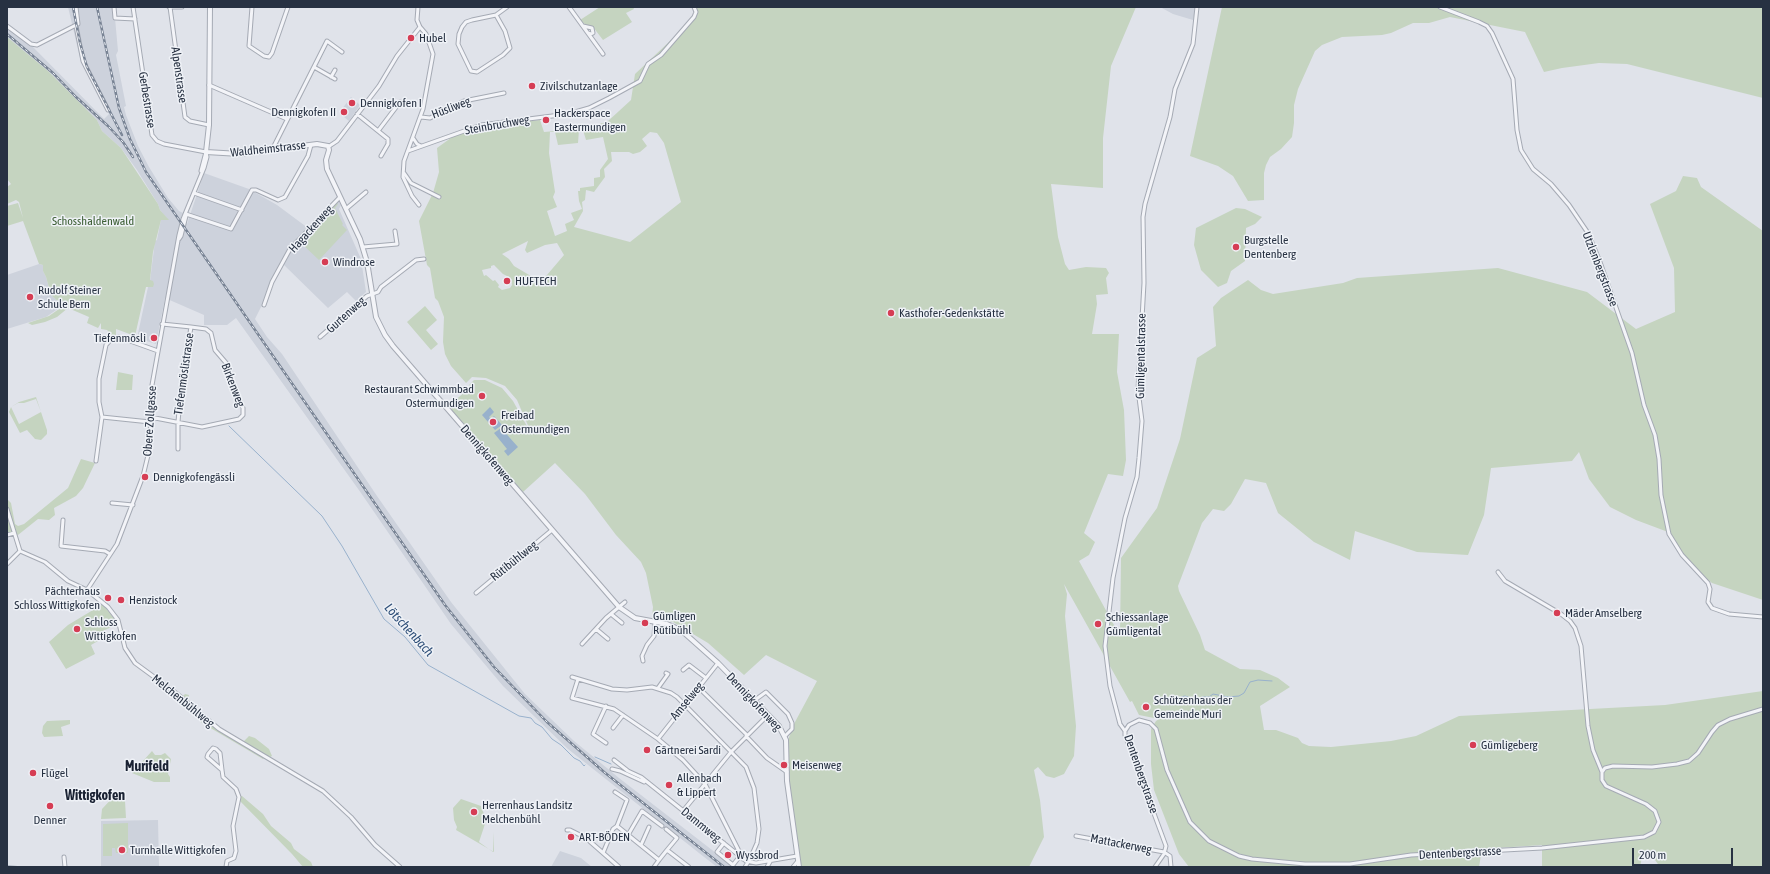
<!DOCTYPE html>
<html>
<head>
<meta charset="utf-8">
<style>
  body { margin:0 }
  #map { position:relative; width:1770px; height:874px; overflow:hidden; background:#e0e3ea; font-family:"Asap Condensed",sans-serif }
  canvas { display:block }
  .frame { position:absolute; inset:0; border:8px solid #273142; pointer-events:none }
  .scale { position:absolute; left:1632px; top:848px; width:101px; height:18px; box-sizing:border-box; border:2px solid #273142; border-top:0; padding-left:5px; font-size:12px; line-height:14px; white-space:nowrap; color:#273142; -webkit-text-stroke:3px #eff2f7; paint-order:stroke }
</style>
</head>
<body>
<div id="map">
<canvas width="1770" height="874"></canvas>
<div class="frame"></div>
<div class="scale">200 m</div>
</div>
<script>
const g = document.querySelector('canvas').getContext('2d');
g.lineJoin = 'round';
function fillPath(path, color) {
  g.fillStyle = color;
  g.fill(path, 'evenodd');
}
function shape(rows) {
  const path = new Path2D();
  for (const r of rows) {
    path.moveTo(r[0], r[1]);
    for (let i = 2; i < r.length; i += 2) path.lineTo(r[i], r[i + 1]);
  }
  return path;
}
function trace(path, color, width, dash) {
  g.strokeStyle = color;
  g.lineWidth = width;
  g.lineCap = dash ? 'butt' : 'round';
  g.setLineDash(dash || []);
  g.stroke(path);
}
function label(font, color, halo, rows, align = 'center') {
  g.font = font + ' "Asap Condensed",sans-serif';
  g.lineWidth = 3;
  g.setLineDash([]);
  g.textBaseline = 'middle';
  g.strokeStyle = halo;
  g.fillStyle = color;
  for (const [text, x, y, turn = 0] of rows) {
    g.save();
    g.translate(x, y);
    g.rotate((+turn || 0) * Math.PI / 180);
    g.textAlign = isNaN(turn) ? turn : align;
    if (halo) g.strokeText(text, 0, 0);
    g.fillText(text, 0, 0);
    g.restore();
  }
}
fillPath(shape([
  [68,7,114,7,118,51,116,55,126,106,124,107,126,115,138,146,149,167,168,198,179,211,183,213,181,217,187,224,204,173,249,189,277,205,308,228,291,247,255,319,267,337,282,354,377,496,451,602,525,694,574,741,619,778,734,867,717,867,699,853,568,749,503,686,451,624,361,493,236,318,227,325,204,325,204,315,165,298,156,344,137,338,148,287,153,287,150,281,155,241,157,240,161,219,168,220,160,210,158,204,137,170,121,148,102,131,97,120,48,71,7,37,7,27,31,45,104,119,109,114,81,62],
  [1160,7,1196,7,1193,20,1173,14],
  [351,97,360,105,349,121,339,113],
  [338,200,341,205,339,209,361,259,366,292,356,301,347,292,328,308,283,264,293,247],
  [39,264,43,265,43,271,46,277,51,295,60,303,59,308,46,317,7,329,7,275],
  [158,820,159,867,101,867,101,821],
  [560,851,581,858,592,867,551,867]
]), '#cdd2dc');
fillPath(shape([
  [600,7,633,7,634,9,626,13,632,22,603,40,593,27,586,25,580,20],
  [694,7,1136,7,1111,66,1103,138,1103,188,1051,184,1058,237,1065,264,1069,270,1086,267,1106,268,1109,273,1106,278,1108,294,1096,295,1097,304,1092,334,1119,334,1117,372,1124,410,1126,460,1123,476,1108,474,1084,533,1095,542,1089,555,1079,561,1120,636,1121,558,1157,508,1180,439,1197,358,1216,346,1213,307,1221,298,1248,280,1261,290,1273,294,1343,283,1357,278,1498,268,1587,292,1636,329,1675,312,1674,268,1650,204,1676,191,1683,176,1697,178,1701,187,1763,231,1763,600,1712,583,1696,570,1683,554,1669,534,1665,516,1658,459,1659,495,1668,532,1636,520,1610,507,1589,479,1579,452,1572,461,1491,468,1484,515,1468,555,1417,552,1355,531,1350,560,1314,542,1278,513,1266,483,1245,479,1231,504,1224,511,1213,509,1202,523,1178,586,1179,591,1200,635,1205,650,1240,669,1260,670,1278,678,1290,687,1260,706,1264,730,1276,730,1298,738,1302,743,1309,746,1331,747,1391,741,1416,736,1459,716,1665,705,1763,691,1763,867,1660,867,1653,857,1642,857,1640,867,1542,867,1542,845,1482,849,1479,867,1189,867,1179,854,1154,790,1151,764,1151,729,1156,721,1159,719,1139,715,1132,701,1130,702,1064,584,1067,594,1065,616,1076,726,1074,756,1064,774,1054,778,1046,776,1038,767,1034,770,1040,800,1044,837,1029,867,800,867,787,781,786,745,795,722,817,681,766,655,744,675,708,643,673,622,652,618,653,607,646,573,641,562,616,535,585,494,555,463,523,492,476,438,448,406,471,387,469,385,474,380,485,380,502,388,513,401,533,437,517,400,505,386,486,378,472,377,466,383,451,366,445,354,443,342,444,317,438,301,435,298,430,268,427,265,419,221,433,193,439,172,437,148,455,135,480,127,501,124,540,120,544,132,578,129,607,122,631,100,635,74,688,24,695,14],
  [579,130,583,130,586,140,603,137,608,159,600,170,600,177,594,178,594,186,580,188,580,191,578,191,579,201,582,209,571,213,574,220,565,224,567,231,555,236,547,211,557,207,553,197,555,192,549,153,550,132,555,132,558,145,578,143],
  [650,132,657,133,664,143,681,202,630,242,574,227,583,211,582,202,585,200,586,190,594,192,605,177,604,169,612,161,611,152,629,152,633,154,640,152,647,146,642,139],
  [528,241,525,250,527,253,545,245,557,243,564,255,541,282,514,266,509,259,502,254],
  [494,265,503,274,511,278,512,285,510,288,502,290,498,287,499,285,495,280,493,281,486,275,484,276,482,270,491,268,491,266],
  [1222,7,1763,7,1763,98,1627,64,1599,63,1562,68,1544,72,1525,32,1450,17,1429,23,1413,23,1391,33,1382,35,1342,37,1322,45,1315,51,1298,89,1294,105,1294,123,1292,137,1281,149,1270,157,1266,165,1264,173,1264,200,1248,201,1233,176,1218,166,1190,156],
  [7,37,48,71,97,120,102,131,121,148,158,204,160,210,169,220,161,220,153,252,150,280,153,281,154,284,153,287,146,287,135,336,116,329,116,336,109,339,111,334,107,330,101,329,101,323,98,328,87,323,89,317,96,320,68,308,57,317,45,322,32,325,28,323,49,316,59,309,60,303,51,295,46,277,43,271,43,265,39,264,23,221,7,226,7,224,11,223,7,224,7,206,18,203,23,218,19,202,16,200,7,204,7,187,11,184,7,179],
  [337,203,338,204,335,208,343,224,342,225,347,230,319,260,301,243,296,248,295,247],
  [1236,208,1245,209,1262,217,1255,224,1246,228,1245,261,1231,271,1227,283,1218,287,1201,270,1194,245,1196,228],
  [425,306,437,320,426,330,438,344,431,350,407,322],
  [118,372,133,375,132,390,116,390],
  [36,397,47,430,47,434,41,440,35,439,27,430,20,433,9,412,11,407,19,402],
  [36,399,41,412,19,424,11,407,18,403,24,403],
  [81,459,95,463,83,488,76,496,54,508,55,515,49,520,38,519,18,535,14,533,7,535,8,523,7,499,11,503,15,524,18,526,24,524,68,488],
  [103,604,118,624,94,635,98,641,91,645,95,654,66,669,49,642,68,625],
  [161,683,181,698,185,694,189,695,187,703,200,715,242,743,249,736,255,738,269,749,272,756,270,757,266,756,263,759,202,723,196,716,196,715,181,701,170,695,167,689,162,688],
  [70,720,70,724,61,727,63,736,44,737,42,733,43,726,47,721],
  [152,751,155,755,161,755,165,753,171,759,168,774,170,777,170,782,154,782,132,773],
  [116,794,125,801,126,818,101,819,102,809],
  [242,796,263,814,271,826,291,843,294,849,311,862,313,867,303,867,292,854,239,800,239,797],
  [461,799,481,806,485,817,494,832,494,852,456,830,457,827,454,820,453,808],
  [486,821,488,822,494,832,493,852,479,842],
  [128,823,128,853,116,853,115,848,112,848,112,856,103,856,103,824]
]), '#c5d4c0');
fillPath(shape([
  [490,407,494,412,489,417,491,419,494,416,502,425,495,430,482,415],
  [501,428,518,447,508,456,504,451,507,449,494,433]
]), '#98b1cc');
trace(shape([
  [229,426,322,516,342,546,384,619,405,637,428,665,519,716,531,718,535,723,542,727,552,739,561,745,574,758,580,761,584,766,585,765],
  [1178,700,1181,697,1185,696,1197,700,1202,697,1209,697,1213,694,1228,697,1239,696,1244,693,1250,682,1258,680,1272,681],
  [595,757,611,764]
]), '#98b1cc', 1);
const minor = shape([
  [114,7,115,18,135,19],
  [133,7,152,135,157,141,164,144,206,152],
  [169,7,182,7],
  [170,7,185,117,190,121,209,125],
  [252,7,249,46,264,56,269,57,272,53,288,7],
  [418,7,417,20,420,27,426,34,433,54,423,109,404,161,403,177,412,196,419,205],
  [569,7,603,54],
  [1440,7,1479,22,1487,26,1492,33,1513,79,1517,130,1521,150,1533,169,1551,184,1569,205,1588,233,1600,262,1632,353,1644,405,1655,435,1659,459,1661,495,1669,534,1682,555,1708,583,1710,589,1708,602,1712,608,1729,614,1763,617],
  [496,15,505,31,510,48,503,55,477,72,471,71,458,44,459,34,462,27,466,22,472,20,496,15,507,7],
  [7,26,31,44,37,45,78,24,76,7],
  [76,26,83,61,108,110],
  [583,26,592,28,593,33,591,34,588,33],
  [314,67,335,79],
  [331,77,335,70],
  [209,85,287,119],
  [357,114,388,139,388,144,381,156],
  [421,117,430,118,464,101,504,93],
  [378,131,400,102],
  [413,138,417,144,421,146],
  [328,147,337,141,379,86,397,56,420,27],
  [272,150,327,41,342,52],
  [408,151,481,125,568,114,589,108,609,98,640,81,648,64,661,55,694,17,696,12,694,7],
  [201,171,206,152],
  [404,173,411,183,439,197],
  [194,193,242,210],
  [346,209,366,192],
  [186,214,231,229,252,190,256,190,278,200,285,197,308,156,311,145],
  [179,239,181,236,186,216],
  [363,247,397,244,395,231],
  [264,305,272,282,290,249,340,197],
  [162,324,191,327,181,388,178,422,178,449],
  [320,337,367,296,378,292,381,287,416,260,424,259],
  [102,417,150,422],
  [150,417,202,427,239,419,243,415,243,408,228,376,227,364,215,350,211,333,206,329,191,327],
  [96,461,102,417,99,402,99,379,106,345,112,338,119,337,158,351],
  [112,503,133,505],
  [7,509,20,551,45,562,68,581,87,590,108,607,118,620,125,648,135,663,176,693,219,729,323,791,351,817,375,845,400,867],
  [63,520,61,546,105,551,110,554],
  [7,535,14,533],
  [7,564,20,551],
  [87,590,117,544,143,476,150,447,152,385,179,235,183,219,204,168,207,157,206,152],
  [476,593,552,530],
  [611,614,622,623],
  [596,629,608,639],
  [582,644,606,618,625,602],
  [643,661,642,656,647,645,654,636,655,622],
  [683,670,689,665,706,678],
  [572,677,612,689,627,690,652,687,671,693,677,697,746,767,754,788,759,829,757,843,750,859,745,867],
  [578,679,572,698,614,709,658,739,683,760,705,784,743,859],
  [698,687,747,735],
  [658,688,668,674,666,673],
  [755,700,766,692,788,714,792,723,792,729,785,736],
  [613,728,623,715],
  [1125,731,1120,724,1110,686,1105,646,1113,578,1125,518,1137,477,1139,458,1142,421,1138,390,1144,283,1143,217,1145,204,1170,117,1175,89,1193,44,1197,7],
  [746,736,767,758,787,772],
  [658,739,718,663],
  [606,743,593,734,606,706],
  [614,760,628,771,641,777,746,861,756,863,797,856],
  [612,769,620,771,644,782],
  [222,770,207,757,208,754,213,748,216,749,220,753,222,770,223,777,236,789,239,797,233,826,236,851,234,858,227,861,226,867],
  [1602,772,1605,768,1613,766,1652,767,1677,764,1689,761,1698,753,1712,732,1718,725,1730,719,1763,709],
  [683,811,731,752,765,718],
  [617,826,659,860,667,850,689,867],
  [666,829,677,838,667,850],
  [567,830,570,830,586,838,619,867],
  [628,835,642,811,662,826],
  [1076,836,1164,852,1170,856,1171,867],
  [724,843,717,852,733,865,740,856],
  [641,845,649,827],
  [603,853,613,829,617,826,627,800,615,792],
  [64,857,65,867],
  [654,867,659,860],
  [767,867,771,860],
  [793,867,798,861],
  [1155,867,1164,854,1166,846,1125,735,1125,731,1129,725,1139,720,1150,723,1156,729,1167,770,1190,822,1209,841,1239,856,1252,859,1305,864,1350,864,1411,855,1542,848,1644,837,1654,832,1659,822,1655,811,1646,804,1606,786,1602,780,1602,772,1593,750,1588,726,1581,646,1575,628,1570,621,1561,614,1505,581,1498,572]
]);
const tertiary = shape([
  [210,7,209,125,206,152,240,154,317,144,328,146,329,150,326,160,327,169,360,239,367,262,376,317,385,335,393,346,619,607,635,618,667,624,681,630,718,663,779,726,786,740,787,781,799,867]
]);
trace(minor, '#a5aab4', 5);
trace(tertiary, '#a5aab4', 6);
trace(minor, '#f3f4f8', 3);
trace(tertiary, '#f3f4f8', 4);
trace(shape([
  [7,866,28,867]
]), '#788394', 1);
const rail = shape([
  [73,7,80,43,87,67,122,135],
  [97,7,119,108,130,139,146,172,445,605,494,667,547,722,604,772,724,867],
  [7,34,53,73,76,97,108,126,123,142,133,157]
]);
trace(rail, '#788394', 2.5);
trace(rail, '#eff2f7', 1, [3]);
for (const [x, y, r, color] of [
  [411,38,4,"#d63d54"],
  [532,86,4,"#d63d54"],
  [352,103,4,"#d63d54"],
  [344,112,4,"#d63d54"],
  [546,120,4,"#d63d54"],
  [1236,247,4,"#d63d54"],
  [325,262,4,"#d63d54"],
  [507,281,4,"#d63d54"],
  [30,297,4,"#d63d54"],
  [891,313,4,"#d63d54"],
  [154,338,4,"#d63d54"],
  [482,396,4,"#d63d54"],
  [493,422,4,"#d63d54"],
  [145,477,4,"#d63d54"],
  [108,598,4,"#d63d54"],
  [121,600,4,"#d63d54"],
  [1557,613,4,"#d63d54"],
  [645,623,4,"#d63d54"],
  [1098,624,4,"#d63d54"],
  [77,629,4,"#d63d54"],
  [1146,707,4,"#d63d54"],
  [1473,745,4,"#d63d54"],
  [647,750,4,"#d63d54"],
  [784,765,4,"#d63d54"],
  [33,773,4,"#d63d54"],
  [669,785,4,"#d63d54"],
  [50,806,4,"#d63d54"],
  [474,812,4,"#d63d54"],
  [571,837,4,"#d63d54"],
  [122,850,4,"#d63d54"],
  [728,855,4,"#d63d54"]
]) {
  const dot = new Path2D();
  dot.arc(x, y, r, 0, 2 * Math.PI);
  g.fillStyle = color;
  g.fill(dot);
  trace(dot, '#eff2f7', 1.5);
}
label('12px', '#273142', '#eff2f7', [
  ["Hubel",419,38],
  ["Zivilschutzanlage",540,86],
  ["Dennigkofen I",360,103],
  ["Dennigkofen II",336,112,"right"],
  ["Hackerspace",554,113],
  ["Eastermundigen",554,127],
  ["Burgstelle",1244,240],
  ["Dentenberg",1244,254],
  ["Windrose",333,262],
  ["HUFTECH",515,281],
  ["Rudolf Steiner",38,290],
  ["Schule Bern",38,304],
  ["Kasthofer-Gedenkstätte",899,313],
  ["Tiefenmösli",146,338,"right"],
  ["Restaurant Schwimmbad",474,389,"right"],
  ["Ostermundigen",474,403,"right"],
  ["Freibad",501,415],
  ["Ostermundigen",501,429],
  ["Dennigkofengässli",153,477],
  ["Pächterhaus",100,591,"right"],
  ["Schloss Wittigkofen",100,605,"right"],
  ["Henzistock",129,600],
  ["Mäder Amselberg",1565,613],
  ["Gümligen",653,616],
  ["Rütibühl",653,630],
  ["Schiessanlage",1106,617],
  ["Gümligental",1106,631],
  ["Schloss",85,622],
  ["Wittigkofen",85,636],
  ["Schützenhaus der",1154,700],
  ["Gemeinde Muri",1154,714],
  ["Gümligeberg",1481,745],
  ["Gärtnerei Sardi",655,750],
  ["Meisenweg",792,765],
  ["Flügel",41,773],
  ["Allenbach",677,778],
  ["& Lippert",677,792],
  ["Herrenhaus Landsitz",482,805],
  ["Melchenbühl",482,819],
  ["Denner",50,820,"center"],
  ["ART-BÖDEN",579,837],
  ["Turnhalle Wittigkofen",130,850],
  ["Wyssbrod",736,855]
], 'left');
label('12px', '#273142', '#eff2f7', [
  ["Alpenstrasse",179,75,82],
  ["Gerbestrasse",147,100,81],
  ["Hüsliweg",451,108,-21],
  ["Steinbruchweg",497,125,-10],
  ["Waldheimstrasse",268,149,-6],
  ["Hagackerweg",311,229,-48],
  ["Utzlenbergstrasse",1600,269,69],
  ["Gurtenweg",346,315,-42],
  ["Gümligentalstrasse",1141,356,-89],
  ["Tiefenmöslistrasse",184,374,-82],
  ["Birkenweg",233,385,69],
  ["Obere Zollgasse",150,421,-86],
  ["Dennigkofenweg",487,455,49],
  ["Rütibühlweg",514,561,-39],
  ["Melchenbühlweg",183,701,39],
  ["Amselweg",687,701,-51],
  ["Dennigkofenweg",754,702,47],
  ["Dentenbergstrasse",1141,774,71],
  ["Dammweg",701,825,39],
  ["Mattackerweg",1121,844,11],
  ["Dentenbergstrasse",1460,853,-3]
]);
label('12px', '#3c5e34', '#eff2f7', [
  ["Schosshaldenwald",93,221]
]);
label('italic 13px', '#2f4f78', '#eff2f7', [
  ["Lötschenbach",409,630,48]
]);
label('bold 14px', '#1a2233', '#eff2f7', [
  ["Murifeld",147,767],
  ["Wittigkofen",95,796]
]);
</script>
</body>
</html>
